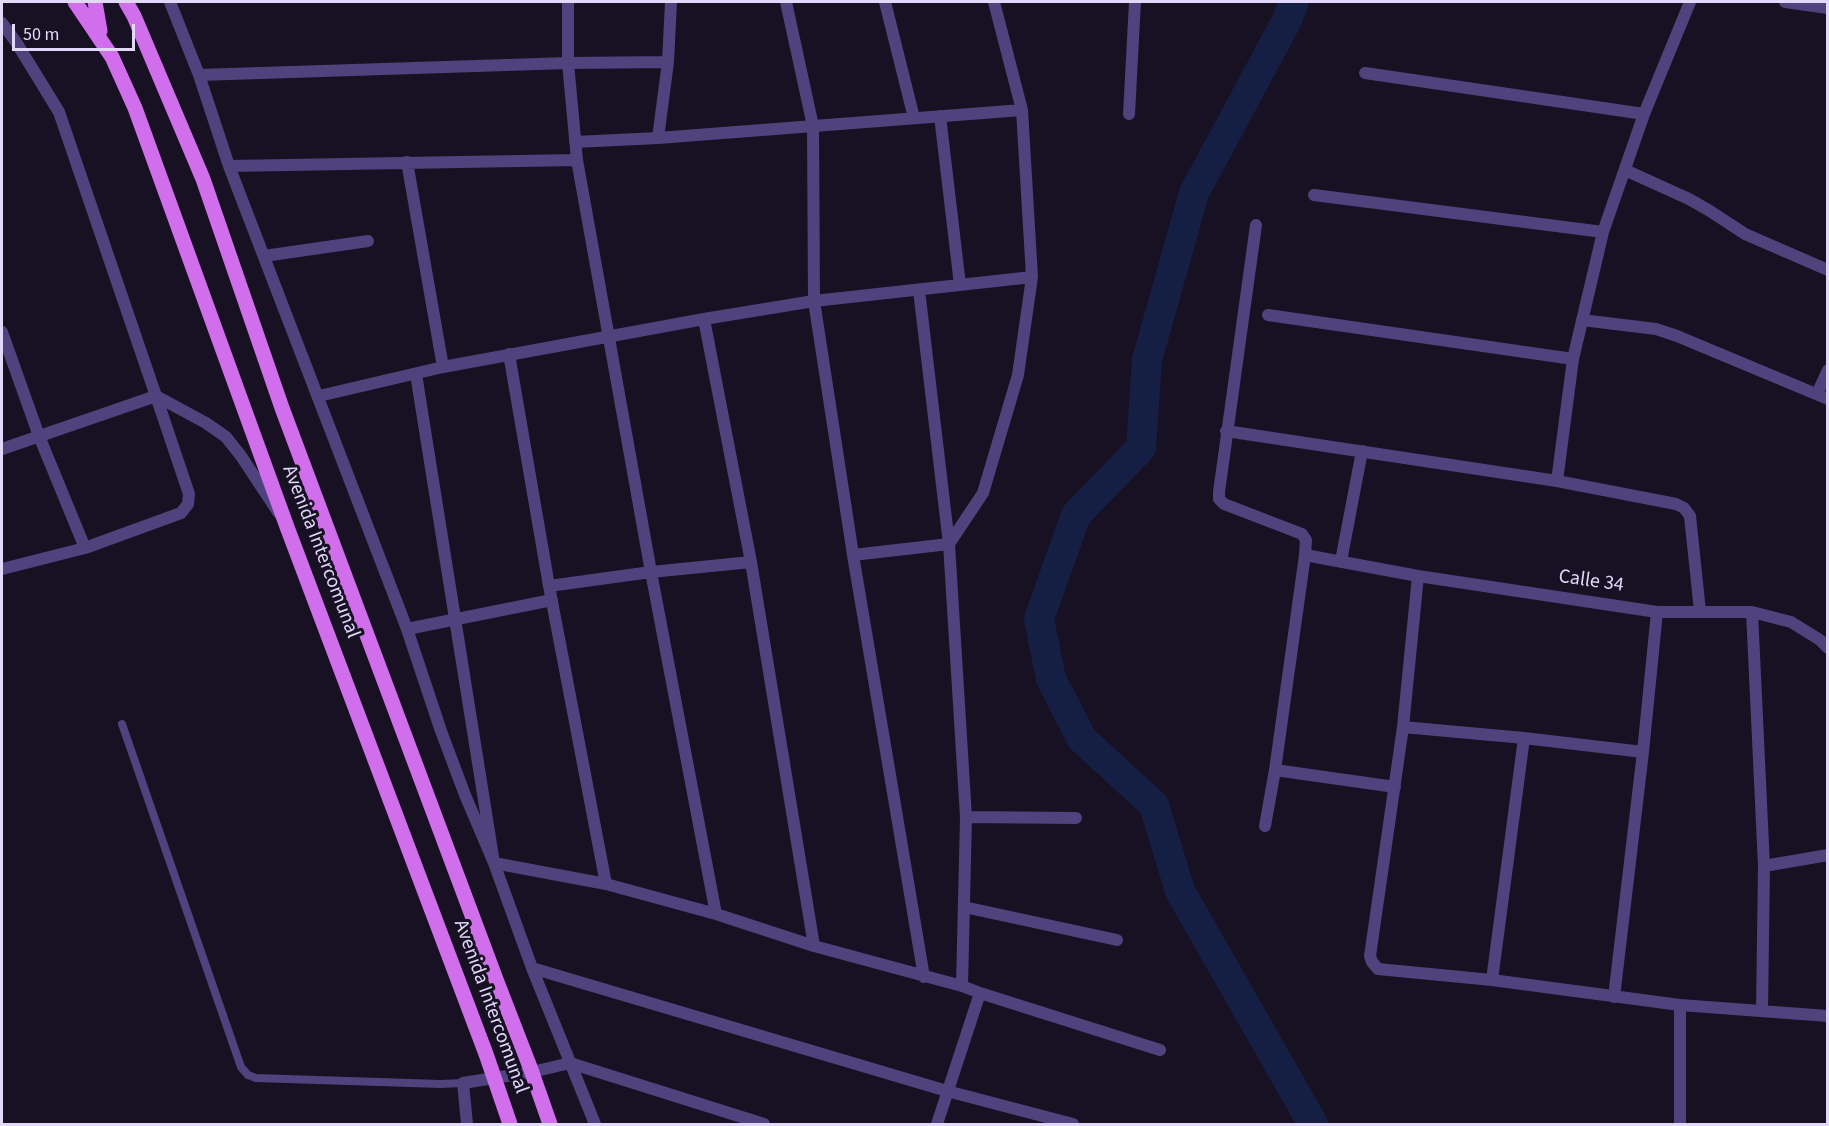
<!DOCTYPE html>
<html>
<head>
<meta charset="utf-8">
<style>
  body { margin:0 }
  #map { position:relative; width:1829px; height:1126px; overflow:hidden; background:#171123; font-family:"Source Sans 3",sans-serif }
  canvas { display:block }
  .frame { position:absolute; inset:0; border:3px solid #e1d8fa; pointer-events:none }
  .scale { position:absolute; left:12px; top:24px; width:123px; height:27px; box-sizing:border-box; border:3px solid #e1d8fa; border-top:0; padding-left:8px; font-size:18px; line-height:21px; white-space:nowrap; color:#e1d8fa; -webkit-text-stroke:4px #171123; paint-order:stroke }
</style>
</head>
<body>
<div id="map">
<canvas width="1829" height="1126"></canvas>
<div class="frame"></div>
<div class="scale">50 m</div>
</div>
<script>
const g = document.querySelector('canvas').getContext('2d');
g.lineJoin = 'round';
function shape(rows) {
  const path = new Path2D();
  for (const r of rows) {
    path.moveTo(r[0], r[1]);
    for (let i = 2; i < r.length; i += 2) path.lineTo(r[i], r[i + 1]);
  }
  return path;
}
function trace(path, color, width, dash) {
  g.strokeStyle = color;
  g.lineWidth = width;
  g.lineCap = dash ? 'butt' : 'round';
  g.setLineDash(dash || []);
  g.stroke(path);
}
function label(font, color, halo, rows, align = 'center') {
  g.font = font + ' "Source Sans 3",sans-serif';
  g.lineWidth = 6;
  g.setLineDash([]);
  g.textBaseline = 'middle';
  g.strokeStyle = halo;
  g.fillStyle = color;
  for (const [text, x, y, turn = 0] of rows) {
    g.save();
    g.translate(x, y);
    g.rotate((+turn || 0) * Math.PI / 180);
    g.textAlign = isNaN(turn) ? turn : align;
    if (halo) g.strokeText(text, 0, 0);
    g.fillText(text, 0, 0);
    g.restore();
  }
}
trace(shape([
  [1294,2,1286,22,1194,193,1147,360,1141,448,1076,515,1039,619,1051,679,1082,739,1154,805,1180,891,1313,1124]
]), '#151f44', 30);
trace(shape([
  [122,724,241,1067,248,1075,256,1078,440,1084,463,1083]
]), '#4e437c', 8);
trace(shape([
  [170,2,199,75,229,166,407,629,441,731,465,795,494,863,532,968,595,1124],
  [568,2,568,63,577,160,651,572,716,914],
  [786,2,813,126,814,301,853,555,924,977],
  [885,2,914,118],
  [1785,2,1828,8],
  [2,23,16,42,59,112,156,396,2,449],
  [1365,73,1644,114],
  [199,75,568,63,668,62],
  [1129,114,1135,2],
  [940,116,960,285],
  [658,138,668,62,671,2],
  [575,142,658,138,1022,110],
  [407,162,443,367],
  [229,166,577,160],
  [1625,170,1689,199,1710,211,1745,234,1828,270],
  [1314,195,1603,232],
  [1256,225,1219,492,1219,499,1224,504,1302,534,1306,540,1305,555,1418,576,1657,612,1752,612,1791,622,1820,640,1828,648],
  [264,256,368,241],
  [919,290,949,544,966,817,962,986],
  [1268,315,1573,359],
  [704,319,751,562,814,946],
  [1582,320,1656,329,1677,336,1828,399],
  [2,332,39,436,85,548],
  [509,354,549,586,606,884],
  [416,374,494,863,606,884,716,914,814,946,962,986,980,993,1160,1050],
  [1817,394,1828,370],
  [319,396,443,367,704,319,814,301,1032,277],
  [1226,431,1557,481,1676,504,1684,508,1690,516,1700,611],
  [1557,481,1573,359,1603,232,1644,114,1690,2],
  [853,555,949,544,983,493,1018,375,1032,277,1022,110,994,2],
  [1341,561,1362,451],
  [2,569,85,548,181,513,188,504,189,494,156,396,206,423,226,437,241,456,278,512],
  [1418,576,1403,727,1370,956,1372,962,1378,969,1492,980,1680,1005,1828,1016],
  [549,586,651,572,751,562],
  [1752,612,1764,866,1762,1011],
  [407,629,552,600],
  [1403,727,1524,738,1643,752],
  [1275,770,1395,787],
  [966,817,1076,818],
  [1265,826,1275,770,1305,555],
  [1764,866,1828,855],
  [964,907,1117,940],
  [532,968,947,1091,1073,1124],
  [1492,980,1524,738],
  [1614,997,1643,752,1657,612],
  [1680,1005,1680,1124],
  [467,1124,463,1083,532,1072,570,1063,764,1124],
  [937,1124,980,993]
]), '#4e437c', 12);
trace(shape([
  [75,2,112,57,135,108,287,527,486,1054,510,1124],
  [95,2,100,31],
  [126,2,134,16,203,179,282,408,497,982,530,1067,550,1124]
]), '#d06eeb', 15);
label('20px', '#e1d8fa', '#171123', [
  ["Avenida Intercomunal",320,552,69],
  ["Calle 34",1591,582,8],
  ["Avenida Intercomunal",490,1007,70]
]);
</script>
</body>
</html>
